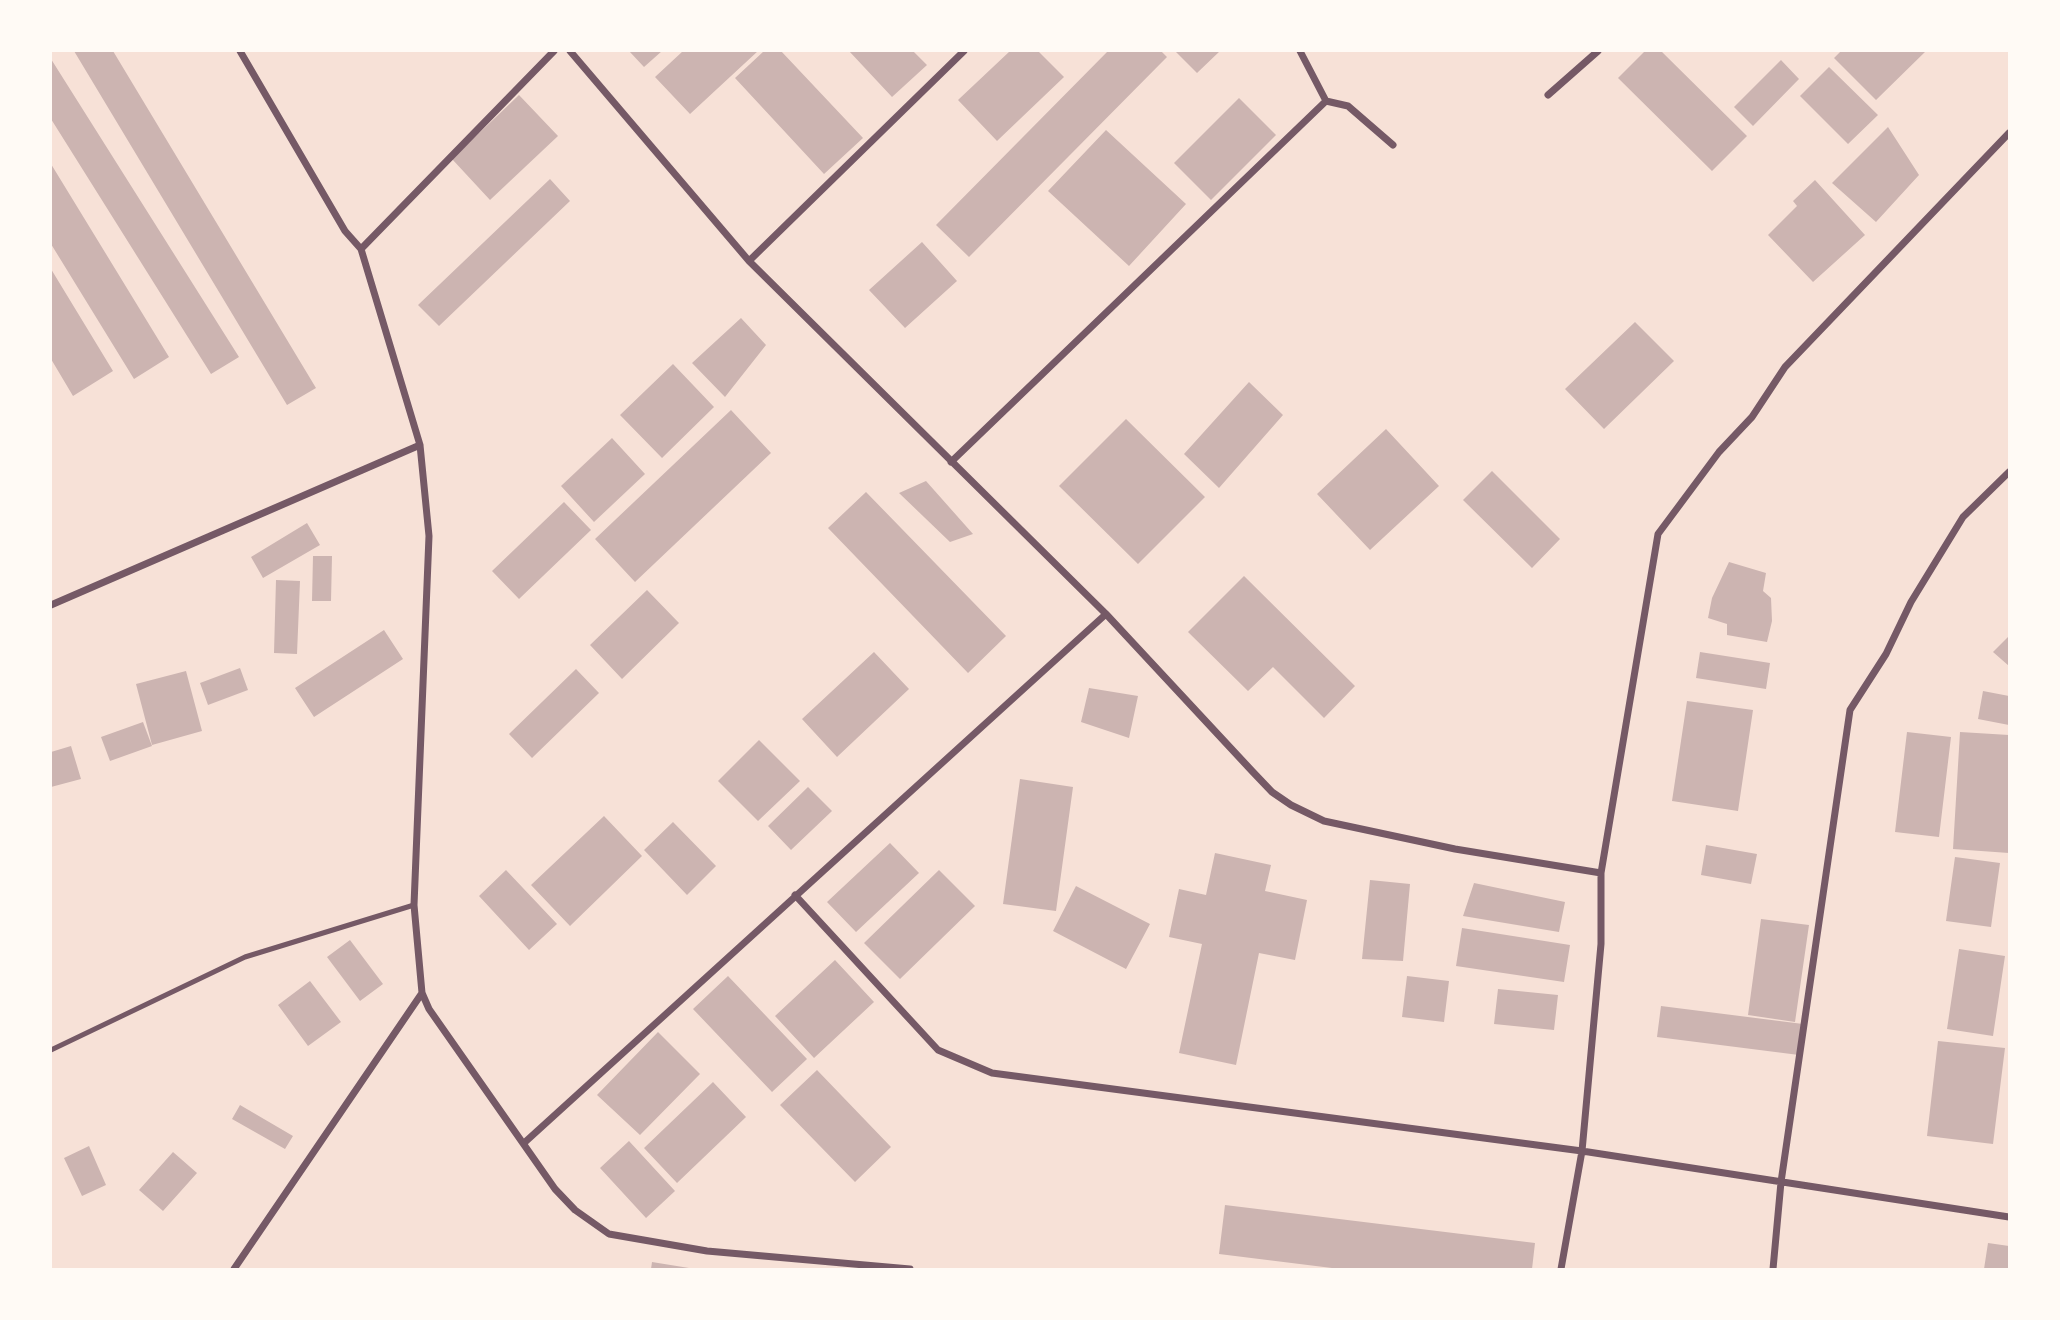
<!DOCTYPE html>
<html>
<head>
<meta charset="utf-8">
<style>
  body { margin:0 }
  #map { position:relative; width:2060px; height:1320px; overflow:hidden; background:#f7e1d7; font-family:"Asap Condensed",sans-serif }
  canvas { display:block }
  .frame { position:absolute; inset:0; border:52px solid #fffaf5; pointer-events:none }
</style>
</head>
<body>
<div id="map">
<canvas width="2060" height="1320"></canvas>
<div class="frame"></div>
</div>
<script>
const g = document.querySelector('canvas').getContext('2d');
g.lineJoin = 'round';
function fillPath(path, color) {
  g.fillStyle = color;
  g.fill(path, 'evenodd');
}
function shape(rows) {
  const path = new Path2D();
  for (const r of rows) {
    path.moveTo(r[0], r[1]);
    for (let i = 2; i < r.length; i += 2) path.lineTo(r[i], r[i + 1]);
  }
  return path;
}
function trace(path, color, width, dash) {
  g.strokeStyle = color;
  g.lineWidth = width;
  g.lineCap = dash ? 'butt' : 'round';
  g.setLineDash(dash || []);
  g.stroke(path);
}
fillPath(shape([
  [74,51,113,51,316,388,287,405],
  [629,51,662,51,644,67],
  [683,51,758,51,690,114,655,77],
  [764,51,781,51,863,138,824,174,735,78],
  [849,51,913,51,927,65,892,97],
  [1010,51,1038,51,1064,77,997,141,958,100],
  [1108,51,1161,51,1167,57,969,257,936,225],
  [1175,51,1220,51,1197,73],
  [1645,51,1661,51,1747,136,1712,171,1618,78],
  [1841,51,1926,51,1876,100,1834,58],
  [51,59,239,357,211,374,51,119],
  [1781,60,1799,79,1753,126,1734,107],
  [1829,67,1878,115,1848,144,1800,96],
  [519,95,558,136,490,200,452,159],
  [1239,98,1276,135,1211,200,1174,163],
  [1888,127,1919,175,1876,222,1832,183],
  [1106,130,1186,204,1129,266,1048,191],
  [51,164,169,357,134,379,51,244],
  [550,179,570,201,439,326,418,305],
  [1815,180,1865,235,1813,282,1768,235,1797,206,1793,201],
  [922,242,957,281,905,328,869,290],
  [51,269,113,371,73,396,51,359],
  [741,318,766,345,725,397,692,363],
  [1635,322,1674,361,1604,429,1565,389],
  [673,364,714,407,662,458,620,415],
  [1249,382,1283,415,1219,488,1184,454],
  [731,410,771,453,635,582,595,539],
  [1126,419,1205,497,1138,564,1059,486],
  [1386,429,1439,486,1370,550,1317,494],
  [612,438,645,474,594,522,561,486],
  [1492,471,1560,539,1532,568,1463,500],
  [926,481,973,534,950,542,899,493],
  [866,492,1006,636,968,673,828,528],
  [564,502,591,530,519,599,492,571],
  [307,523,320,545,263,578,251,557],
  [313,556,332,556,331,601,312,601],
  [1729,562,1766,573,1763,591,1771,598,1772,621,1767,642,1727,635,1727,624,1708,618,1712,598],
  [1244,576,1355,686,1324,718,1273,667,1248,691,1188,632],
  [276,580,300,581,297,654,274,653],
  [647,590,679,623,622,679,590,645],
  [384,630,403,659,314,717,295,688],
  [2009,636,2009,666,1993,652],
  [874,652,909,689,837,757,802,719],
  [1700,652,1770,663,1766,689,1696,678],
  [240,668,248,690,208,705,200,683],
  [576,669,599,693,532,758,509,734],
  [186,671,202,731,152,745,136,684],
  [1089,688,1138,696,1129,738,1081,722],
  [1983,691,2009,696,2009,725,1978,719],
  [1687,701,1753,710,1738,811,1672,801],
  [143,722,152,746,110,761,101,737],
  [1907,732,1951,737,1939,837,1895,832],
  [1960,732,2009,735,2009,853,1953,849],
  [759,740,800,781,758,821,718,781],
  [71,746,81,779,51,787,51,752],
  [1020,779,1073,787,1056,911,1003,904],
  [808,787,832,811,791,850,768,826],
  [604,816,642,856,570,926,531,885],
  [673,822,716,866,687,895,644,850],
  [890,843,919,873,856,932,827,902],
  [1706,845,1757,854,1751,884,1701,875],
  [1215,853,1271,865,1265,891,1307,900,1295,960,1259,953,1236,1065,1179,1053,1202,944,1169,937,1179,889,1206,895],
  [1955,857,2000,863,1991,927,1946,921],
  [506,870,557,924,529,950,479,896],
  [939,870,975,906,900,979,864,943],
  [1370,880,1410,884,1403,961,1362,959],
  [1474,883,1565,902,1559,932,1463,916],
  [1076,886,1150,924,1126,969,1053,931],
  [1761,919,1809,925,1795,1022,1748,1015],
  [1462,928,1570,945,1564,982,1456,966],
  [350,940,383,984,360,1001,327,957],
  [1959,949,2005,956,1993,1036,1947,1029],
  [835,960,874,1002,814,1058,775,1016],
  [728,976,807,1059,772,1092,693,1009],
  [1407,976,1449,981,1444,1022,1402,1017],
  [310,981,341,1022,308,1046,278,1005],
  [1498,989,1558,995,1554,1030,1494,1024],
  [1661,1006,1803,1024,1799,1055,1657,1037],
  [658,1032,700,1074,640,1135,597,1095],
  [1938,1041,2005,1048,1993,1144,1927,1136],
  [817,1070,891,1147,855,1182,780,1105],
  [713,1082,746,1117,677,1183,644,1148],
  [240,1105,293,1136,285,1149,232,1119],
  [629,1141,675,1191,646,1218,600,1168],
  [89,1146,106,1185,82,1196,64,1158],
  [173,1152,197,1173,163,1211,139,1190],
  [1225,1205,1535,1243,1532,1269,1340,1269,1219,1254],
  [1988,1243,2009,1246,2009,1269,1984,1269],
  [652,1262,689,1268,688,1269,651,1269]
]), '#ccb4b1');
trace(shape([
  [51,1050,245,957,414,905]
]), '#755966', 5);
trace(shape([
  [240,51,345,231,361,249,420,445,429,536,414,905,422,993,429,1009,555,1189,575,1210,609,1234,707,1251,910,1269],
  [1300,51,1326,101,1348,106,1393,145],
  [1548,95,1598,51],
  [361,249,554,51],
  [749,261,964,51],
  [951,462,1326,101],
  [51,605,420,445],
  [1106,614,1252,771,1272,792,1291,805,1324,821,1455,849,1601,873],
  [795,895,938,1050,992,1073,1582,1151,2009,1217],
  [524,1143,1106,614,749,261,570,51],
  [234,1269,422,993],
  [1561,1269,1582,1151,1601,944,1601,873,1658,534,1719,452,1752,417,1785,367,2009,133],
  [1773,1269,1781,1182,1850,710,1886,654,1911,602,1963,517,2009,472]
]), '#755966', 7);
</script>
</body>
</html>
